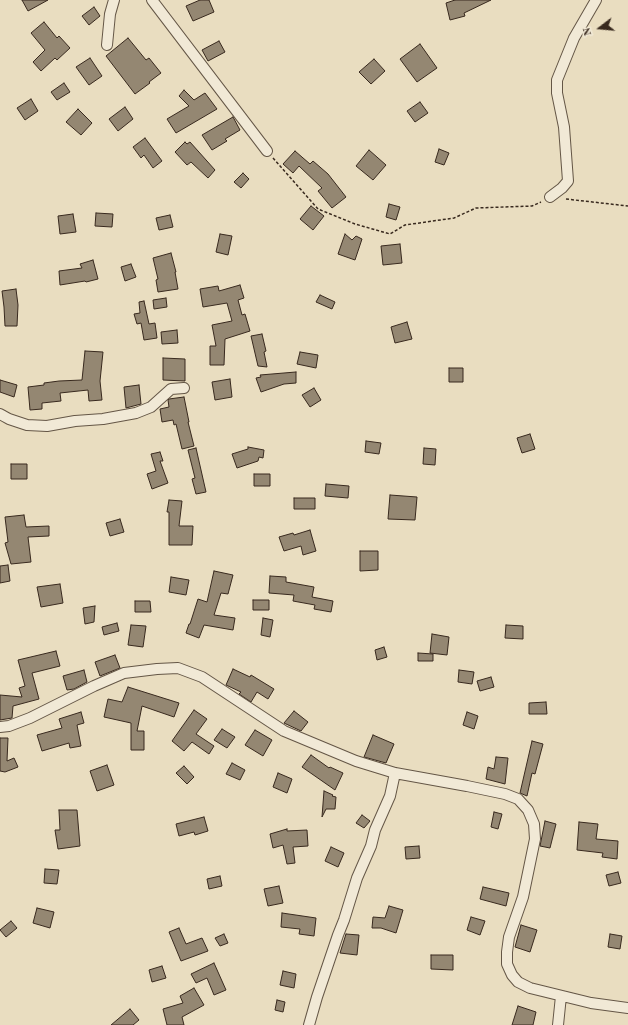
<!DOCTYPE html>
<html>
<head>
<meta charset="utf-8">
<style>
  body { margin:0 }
  #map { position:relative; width:628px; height:1025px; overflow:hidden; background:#e9ddc0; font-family:"Old Standard TT",serif }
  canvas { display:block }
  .north { position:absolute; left:580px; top:8px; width:40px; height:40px; -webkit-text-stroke:3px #f1e9d6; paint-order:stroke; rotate:254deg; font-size:11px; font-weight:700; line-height:16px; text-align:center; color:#38291e }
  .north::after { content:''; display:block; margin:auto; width:14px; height:18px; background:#38291e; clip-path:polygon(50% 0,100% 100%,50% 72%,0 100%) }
</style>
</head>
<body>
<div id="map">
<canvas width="628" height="1025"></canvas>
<div class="north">N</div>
</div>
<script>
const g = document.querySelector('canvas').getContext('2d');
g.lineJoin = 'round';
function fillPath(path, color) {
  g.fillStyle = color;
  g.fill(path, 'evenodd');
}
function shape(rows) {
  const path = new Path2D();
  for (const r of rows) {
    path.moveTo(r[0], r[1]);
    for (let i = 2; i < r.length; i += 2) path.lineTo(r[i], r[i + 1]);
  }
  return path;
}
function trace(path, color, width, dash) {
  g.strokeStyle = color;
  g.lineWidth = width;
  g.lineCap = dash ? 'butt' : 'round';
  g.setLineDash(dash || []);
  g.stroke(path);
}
const building = shape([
  [22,0,48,0,28,11,22,0],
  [200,0,209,0,214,12,193,21,186,6,200,0],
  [455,0,491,0,464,13,465,16,450,20,446,3,455,0],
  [94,7,100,16,89,25,82,16,94,7],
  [44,22,57,38,59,36,70,48,57,60,55,58,41,71,33,62,45,50,31,33,44,22],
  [128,38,146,60,149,58,161,73,149,82,150,83,135,94,106,56,128,38],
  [219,41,225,52,208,61,202,50,219,41],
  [420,44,437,68,417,82,400,59,420,44],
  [90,58,102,76,89,85,76,67,90,58],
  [374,59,385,71,371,84,359,72,374,59],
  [64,83,70,92,57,100,51,92,64,83],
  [184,90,194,100,205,93,217,109,176,133,167,119,189,106,179,96,184,90],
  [31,99,38,111,25,120,17,108,31,99],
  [420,102,428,113,415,122,407,111,420,102],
  [125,107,133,119,118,131,109,119,125,107],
  [78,109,92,123,81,135,66,122,78,109],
  [233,117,240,130,225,139,227,141,212,150,202,135,233,117],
  [145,138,162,161,153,168,144,155,141,158,133,147,145,138],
  [185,142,187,144,190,142,215,170,208,178,191,162,187,165,175,152,185,142],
  [439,149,449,153,444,165,435,162,439,149],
  [369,150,386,165,373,180,356,166,369,150],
  [295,151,310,164,313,161,328,174,346,197,332,208,318,191,322,188,299,166,293,173,283,164,295,151],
  [243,173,249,179,241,188,234,182,243,173],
  [389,204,400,207,396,220,386,217,389,204],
  [311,206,324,216,313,230,300,219,311,206],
  [96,213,113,214,112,227,95,226,96,213],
  [73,214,76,232,60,234,58,216,73,214],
  [170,215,173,227,159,230,156,218,170,215],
  [220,234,232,236,228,255,216,252,220,234],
  [345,234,352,240,356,236,362,239,355,260,338,254,345,234],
  [400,244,402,263,383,265,381,246,400,244],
  [171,253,176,272,175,272,178,289,158,292,156,280,158,279,153,258,171,253],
  [93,260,98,279,86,282,85,281,60,285,59,271,82,268,80,264,93,260],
  [131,264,136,277,125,281,121,267,131,264],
  [240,285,244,298,238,300,242,315,245,314,250,331,225,339,224,365,210,365,210,346,216,346,212,325,232,321,227,303,203,307,200,289,218,286,219,291,240,285],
  [16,289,18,305,17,326,5,326,4,307,2,291,16,289],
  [320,295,335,302,332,309,316,302,320,295],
  [166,298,167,307,154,309,153,300,166,298],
  [144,301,149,324,155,323,157,338,144,340,141,323,137,324,134,314,140,313,139,302,144,301],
  [407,322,412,339,395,343,391,327,407,322],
  [177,330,178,343,162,344,161,332,177,330],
  [262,334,266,351,264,352,267,367,258,366,251,336,262,334],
  [85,351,103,352,100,381,102,400,89,401,88,390,60,393,61,401,42,403,42,409,30,410,28,387,44,385,44,383,59,381,82,380,85,351],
  [300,352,318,355,316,368,297,364,300,352],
  [163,358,185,359,185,381,163,380,163,358],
  [449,368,463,368,463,382,449,382,449,368],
  [296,372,296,383,284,384,261,392,256,378,261,377,260,375,296,372],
  [230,379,232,397,215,400,212,382,230,379],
  [0,380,17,385,14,397,0,392,0,380],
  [139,385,141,404,126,408,124,387,139,385],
  [314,388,321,400,310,407,302,395,314,388],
  [184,397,189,422,188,422,194,446,182,449,176,424,174,425,173,420,162,422,160,409,169,407,168,400,169,399,184,397],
  [530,434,535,449,522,453,517,438,530,434],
  [366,441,381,443,379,454,365,452,366,441],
  [248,447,264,450,263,458,259,457,258,461,237,468,232,454,248,449,248,447],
  [196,448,206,492,196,494,192,479,195,478,188,450,196,448],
  [424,448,436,449,435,465,423,464,424,448],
  [160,452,163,461,160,461,168,483,152,489,147,474,156,471,151,454,160,452],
  [11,464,27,464,27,479,11,479,11,464],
  [254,474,270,474,270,486,254,486,254,474],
  [326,484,349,486,348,498,325,496,326,484],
  [390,495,417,497,415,520,388,519,390,495],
  [294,498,315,498,315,509,294,509,294,498],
  [169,500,182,501,179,526,193,526,192,545,169,545,169,512,167,512,169,500],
  [24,515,26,527,49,526,49,536,28,537,31,562,11,564,5,543,8,542,5,517,24,515],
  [120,519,124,532,110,536,106,523,120,519],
  [310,530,316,551,303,555,301,546,284,551,279,537,293,533,294,535,310,530],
  [360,551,378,551,378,570,360,571,360,551],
  [8,565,10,581,0,583,0,566,8,565],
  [214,571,233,575,228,594,221,593,214,615,235,618,233,630,204,625,199,638,186,633,189,624,190,624,198,599,207,602,214,571],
  [270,576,286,577,286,582,314,587,312,597,333,601,331,612,314,609,315,605,293,601,294,595,269,593,270,576],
  [171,577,189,580,186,595,169,592,171,577],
  [60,584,63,603,41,607,37,587,60,584],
  [253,600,269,600,269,610,253,610,253,600],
  [135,601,150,601,151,612,135,612,135,601],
  [95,606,94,622,85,624,83,608,95,606],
  [263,618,273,620,270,637,261,635,263,618],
  [117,623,119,631,104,635,102,627,117,623],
  [131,625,146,626,143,647,128,645,131,625],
  [506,625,523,626,523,639,505,638,506,625],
  [432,634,449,637,447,655,430,653,432,634],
  [384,647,387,657,377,660,375,650,384,647],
  [56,651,60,666,32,673,39,699,13,706,12,718,0,720,0,695,22,697,19,688,25,686,18,660,56,651],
  [418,653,433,654,433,661,418,661,418,653],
  [115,655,120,668,100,676,95,662,115,655],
  [233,669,250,677,251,675,274,689,268,699,257,692,251,702,239,694,241,692,226,685,233,669],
  [84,670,87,682,74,689,67,690,63,676,84,670],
  [459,670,474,672,472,684,458,682,459,670],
  [491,677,494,687,480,691,477,681,491,677],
  [128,687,179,703,174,717,142,706,137,731,144,731,144,750,131,750,131,723,104,717,108,699,122,702,128,687],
  [546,702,547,714,529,714,529,703,546,702],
  [194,710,207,719,196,734,214,746,209,754,192,742,184,751,172,741,194,710],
  [294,711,308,722,301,731,284,723,294,711],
  [81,712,84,723,77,725,81,746,70,748,69,743,42,751,37,735,62,728,59,719,81,712],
  [467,712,478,716,474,729,463,725,467,712],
  [222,729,235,737,227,748,214,740,222,729],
  [255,730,272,740,263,756,245,745,255,730],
  [373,735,394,744,386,763,364,757,373,735],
  [0,738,8,738,7,761,14,758,18,767,5,772,0,771,0,738],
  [532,741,543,744,535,774,532,773,527,796,520,793,532,741],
  [311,755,329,768,330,767,343,773,335,790,302,767,311,755],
  [496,757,508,758,505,784,486,779,488,767,494,769,496,757],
  [232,763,245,770,240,780,226,774,232,763],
  [107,765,114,785,97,791,90,771,107,765],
  [184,766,194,777,187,784,176,773,184,766],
  [278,773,292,779,287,793,273,787,278,773],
  [324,791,333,795,332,796,336,797,335,809,326,809,322,817,324,791],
  [59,810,77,810,80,846,58,849,55,830,60,830,59,810],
  [494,812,502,814,498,829,491,827,494,812],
  [362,815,370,821,364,828,356,823,362,815],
  [204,817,208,831,195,835,194,832,179,836,176,824,204,817],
  [545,821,556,824,550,848,540,846,545,821],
  [579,822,598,824,596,839,618,841,617,859,602,857,603,853,577,850,579,822],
  [287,829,287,831,307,830,308,846,293,847,295,863,287,864,283,845,273,848,270,834,287,829],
  [419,846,420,858,406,859,405,847,419,846],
  [331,847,344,853,338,867,325,861,331,847],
  [45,869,59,870,57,884,44,883,45,869],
  [618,872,621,883,609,886,606,875,618,872],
  [220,876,222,886,209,889,207,879,220,876],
  [279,886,283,903,268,906,264,889,279,886],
  [483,887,509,893,506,906,480,899,483,887],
  [389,906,403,910,396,933,381,928,372,928,373,917,385,918,389,906],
  [37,908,54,912,50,928,33,923,37,908],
  [282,913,316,918,314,936,299,934,300,929,281,927,282,913],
  [471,917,485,921,480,935,467,930,471,917],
  [11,921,17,928,6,937,0,930,11,921],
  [521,925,537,930,530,952,515,947,521,925],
  [179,928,186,944,202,938,208,951,181,961,169,932,179,928],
  [224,934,228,943,220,946,215,938,224,934],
  [346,934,359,935,357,955,340,953,346,934],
  [610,934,622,936,620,949,608,947,610,934],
  [431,955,453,955,453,970,431,969,431,955],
  [214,963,226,990,214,995,207,978,196,983,191,974,214,963],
  [162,966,166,978,152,982,149,970,162,966],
  [283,971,296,974,294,988,280,985,283,971],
  [194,988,204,1005,182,1017,184,1025,167,1025,163,1009,183,1003,180,996,194,988],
  [277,1000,285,1002,283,1012,275,1010,277,1000],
  [518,1006,536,1012,533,1025,512,1025,518,1006],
  [130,1009,139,1020,133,1025,111,1025,130,1009]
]);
fillPath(building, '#948772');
trace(building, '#38291e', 1);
const minor = shape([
  [152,0,267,151],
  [107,45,110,14,114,0],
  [550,197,562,188,568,181,564,127,557,93,557,80,574,38,596,0],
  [0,414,9,419,27,425,47,426,75,421,103,419,136,413,151,407,171,389,184,388],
  [0,727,9,726,30,718,94,686,124,673,157,669,178,668,202,677,284,731,356,761,395,773,467,786,505,794,518,799,528,810,534,824,535,839,523,897,509,937,507,952,507,964,512,975,518,982,530,988,591,1003,628,1008],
  [309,1025,317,997,338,935,344,920,357,878,371,846,375,830,390,796,395,773],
  [558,1025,561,996]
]);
trace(minor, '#645646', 12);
trace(shape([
  [273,158,318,209,355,224,390,234,405,225,454,218,476,208,532,206,541,202],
  [566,199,628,206]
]), '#38291e', 1.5, [3, 2]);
trace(minor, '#f1e9d6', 10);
</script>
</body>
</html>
